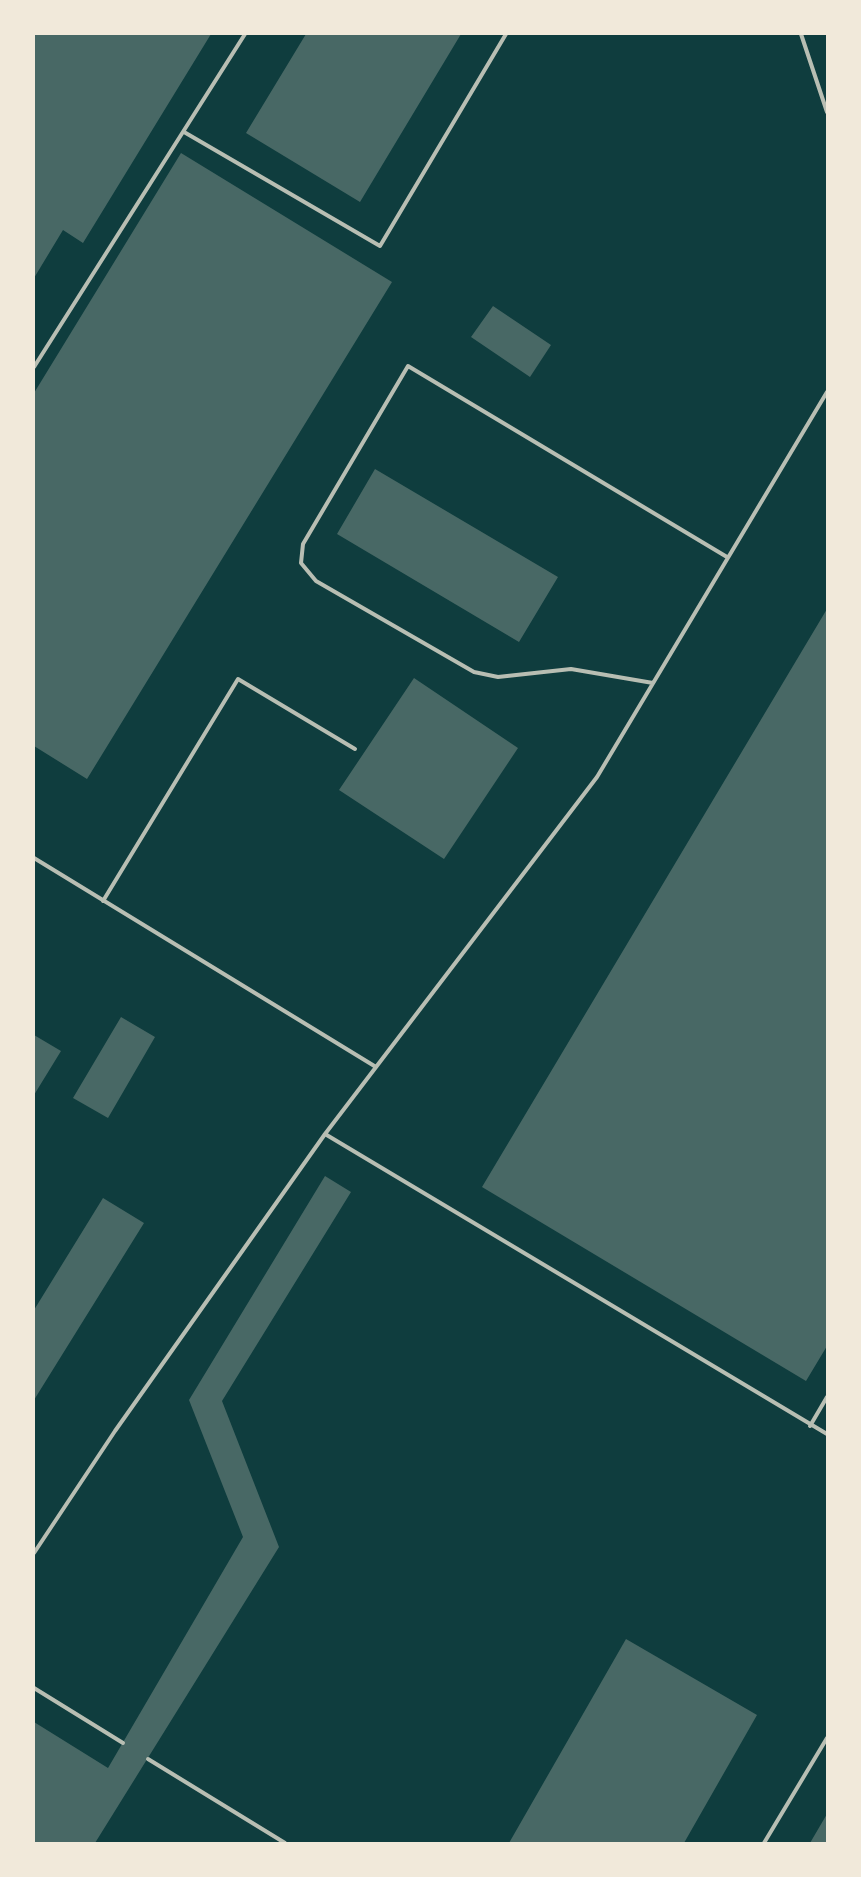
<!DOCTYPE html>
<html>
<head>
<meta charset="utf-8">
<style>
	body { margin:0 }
	#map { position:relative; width:861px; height:1877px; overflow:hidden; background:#0f3d3e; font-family:Inter,sans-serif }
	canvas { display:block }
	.frame { position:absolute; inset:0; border:35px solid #f1e9da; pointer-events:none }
</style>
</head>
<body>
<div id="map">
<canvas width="861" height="1877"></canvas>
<div class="frame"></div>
</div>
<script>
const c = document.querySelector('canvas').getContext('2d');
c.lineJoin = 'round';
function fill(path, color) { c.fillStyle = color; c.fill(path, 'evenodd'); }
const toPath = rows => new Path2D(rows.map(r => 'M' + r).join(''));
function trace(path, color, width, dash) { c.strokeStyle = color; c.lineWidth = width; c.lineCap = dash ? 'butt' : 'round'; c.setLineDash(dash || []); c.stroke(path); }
const building = toPath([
	[34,34,211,34,83,243,63,230,34,278],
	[306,34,461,34,360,202,246,133],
	[181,153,392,282,87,779,34,746,34,393],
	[493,306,551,345,530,377,471,337],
	[375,469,558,577,519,642,337,534],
	[827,609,827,1346,806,1381,482,1187],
	[414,678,518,748,444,859,339,790],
	[121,1017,155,1037,108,1118,73,1098],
	[34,1035,61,1051,34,1095],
	[325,1176,351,1192,222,1401,279,1547,95,1843,34,1843,34,1722,108,1768,243,1537,189,1400],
	[103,1198,144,1223,34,1400,34,1310],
	[626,1639,757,1715,684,1843,509,1843],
	[827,1814,827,1843,810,1843]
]);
const service = toPath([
	[801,34,827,112],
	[184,132,380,246,506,34],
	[34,367,245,34],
	[653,683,571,669,498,677,474,672,316,581,301,563,303,544,408,366,727,557],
	[34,858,376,1067],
	[103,901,238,679,355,749],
	[325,1134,827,1434],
	[810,1426,827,1397],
	[34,1553,115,1431,325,1134,597,777,827,392],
	[34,1688,123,1743],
	[148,1759,285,1843],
	[764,1843,827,1738]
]);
fill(building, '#486865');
trace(service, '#b8beb3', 4);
</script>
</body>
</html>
